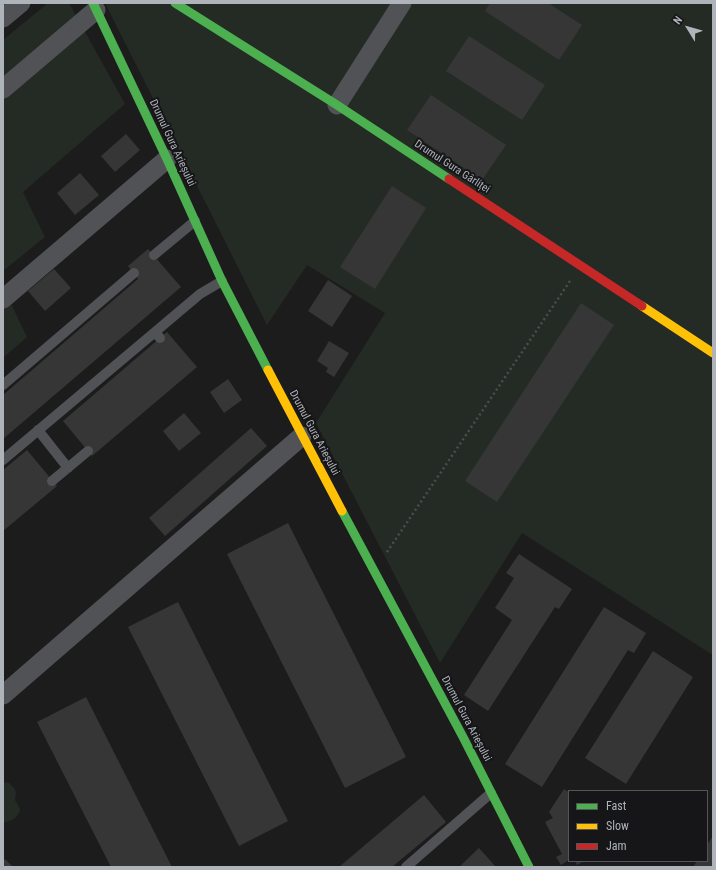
<!DOCTYPE html>
<html>
<head>
<meta charset="utf-8">
<style>
	body { margin:0 }
	#map { position:relative; width:716px; height:870px; overflow:hidden; background:#1c1c1c; font-family:"Roboto Condensed",sans-serif }
	canvas { display:block }
	.frame { position:absolute; inset:0; border:4px solid #afb4bb; pointer-events:none }
	.legend { position:absolute; left:568px; top:790px; width:140px; height:72px; box-sizing:border-box; background:#161618; border:1px solid #535559; margin:0; padding:5px 7px; list-style:none; font-size:12px; color:#afb4bb }
	.legend li { display:flex; align-items:center; gap:8px; height:20px }
	.legend b { width:20px; border:1px solid #535559 }
	.north { position:absolute; left:668px; top:8px; width:40px; height:40px; -webkit-text-stroke:3px #161618; paint-order:stroke; rotate:307deg; font-size:11px; font-weight:700; line-height:16px; text-align:center; color:#afb4bb }
	.north::after { content:''; display:block; margin:auto; width:14px; height:18px; background:#afb4bb; clip-path:polygon(50% 0,100% 100%,50% 72%,0 100%) }
</style>
</head>
<body>
<div id="map">
<canvas width="716" height="870"></canvas>
<div class="frame"></div>
<ul class="legend">
<li><b style="height:5px;background:#4caf50"></b>Fast</li>
<li><b style="height:5px;background:#ffc107"></b>Slow</li>
<li><b style="height:5px;background:#c62828"></b>Jam</li>
</ul>
<div class="north">N</div>
</div>
<script>
const c = document.querySelector('canvas').getContext('2d');
c.lineJoin = 'round';
function fill(path, color) { c.fillStyle = color; c.fill(path, 'evenodd'); }
const toPath = rows => new Path2D(rows.map(r => 'M' + r).join(''));
function trace(path, color, width, dash) { c.strokeStyle = color; c.lineWidth = width; c.lineCap = dash ? 'butt' : 'round'; c.setLineDash(dash || []); c.stroke(path); }
function label(font, color, halo, rows, align = 'center') {
  c.font = font + ' "Roboto Condensed",sans-serif'; c.lineWidth = 4; c.setLineDash([]); c.textBaseline = 'middle'; c.strokeStyle = halo; c.fillStyle = color; for (const [text, x, y, turn = 0] of rows) {
    c.save(); c.translate(x, y); c.rotate((+turn || 0) * Math.PI / 180); c.textAlign = isNaN(turn) ? turn : align; if (halo) c.strokeText(text, 0, 0); c.fillText(text, 0, 0); c.restore();
  }
}
const green = toPath([
	[48,3,69,3,125,104,23,192,45,237,3,271,3,40],
	[105,3,713,3,713,655,522,533,440,663,316,423,385,313,307,265,267,325],
	[3,287,27,337,3,358],
	[3,782,9,783,14,788,16,792,15,800,20,809,19,813,15,818,12,820,3,823]
]);
const building = toPath([
	[490,3,548,3,582,25,559,60,485,11],
	[469,36,545,85,522,120,446,71],
	[431,95,506,145,482,180,407,130],
	[126,134,140,150,115,172,101,156],
	[80,173,99,195,75,215,57,193],
	[392,186,426,208,375,289,340,267],
	[148,249,181,287,3,439,3,395,138,279,128,266],
	[54,269,71,288,45,311,28,291],
	[328,280,352,296,332,327,308,311],
	[581,303,614,325,497,502,465,481],
	[167,332,197,367,92,456,63,421],
	[329,341,349,353,334,377,326,372,328,368,317,361],
	[228,379,242,400,224,413,210,392],
	[184,413,201,433,179,451,163,431],
	[251,428,267,446,165,536,149,518],
	[27,450,57,486,3,531,3,470],
	[288,523,406,757,345,788,227,554],
	[519,554,572,589,559,609,555,607,488,711,464,695,512,620,495,608,514,578,506,573],
	[178,602,288,821,239,846,128,627],
	[604,607,646,633,634,653,628,650,542,787,505,764],
	[653,651,693,677,626,784,585,758],
	[86,697,172,867,111,867,37,722],
	[564,789,569,792,569,860,561,865,556,857,562,854,545,822,553,818,549,812],
	[424,795,446,822,392,867,339,867],
	[713,836,713,867,693,867,697,861,707,861,707,845],
	[479,848,496,867,459,867],
	[5,859,13,867,3,867,3,861],
	[575,861,584,861,577,865]
]);
const path = toPath([
	[387,552,570,281]
]);
const lane = toPath([
	[154,255,195,221],
	[155,332,200,294,222,281],
	[3,385,134,273],
	[38,430,68,468],
	[3,460,155,332,160,338],
	[52,481,88,451],
	[406,867,491,793]
]);
const street = toPath([
	[3,18,21,3],
	[3,89,96,10],
	[337,105,402,3],
	[3,299,167,159],
	[3,695,302,436]
]);
const fast = toPath([
	[93,3,167,159,222,281,268,370],
	[175,3,337,105,449,179],
	[342,511,463,737,529,867]
]);
const slow = toPath([
	[642,306,713,353],
	[268,370,342,511]
]);
const jam = toPath([
	[449,179,642,306]
]);
const streetNames = [
	["Drumul Gura Arieșului",172,143,65],
	["Drumul Gura Gârliței",452,167,33],
	["Drumul Gura Arieșului",314,433,62],
	["Drumul Gura Arieșului",466,719,62]
];
fill(green, '#242b25');
fill(building, '#363637');
trace(path, '#4c4d4f', 2.5, [2, 3]);
trace(lane, '#515255', 10);
trace(street, '#515255', 19);
trace(fast, '#4caf50', 9);
trace(slow, '#ffc107', 9);
trace(jam, '#c62828', 9);
label('11px', '#afb4bb', '#161618', streetNames);
</script>
</body>
</html>
